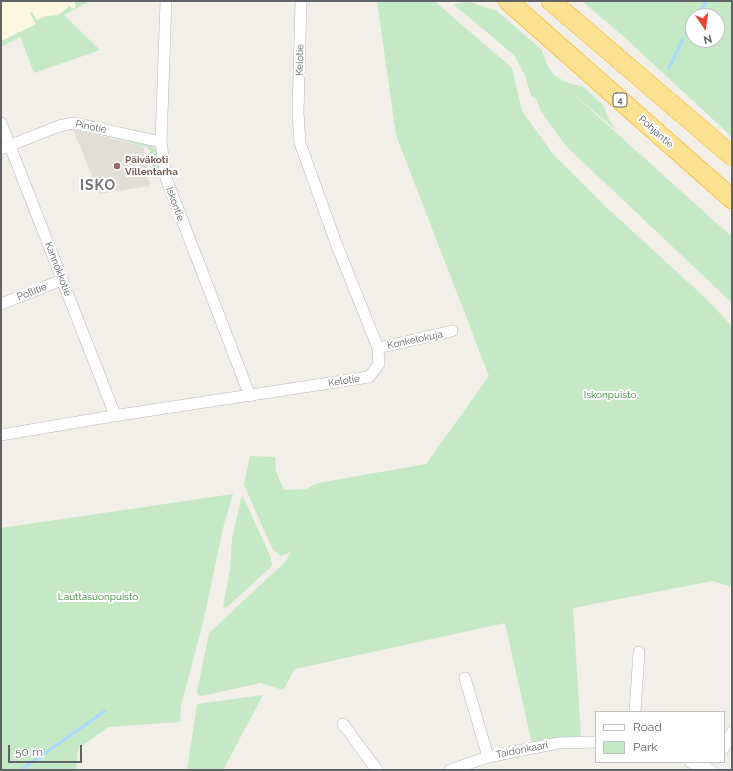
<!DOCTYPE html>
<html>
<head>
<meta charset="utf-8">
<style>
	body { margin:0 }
	#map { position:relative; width:733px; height:771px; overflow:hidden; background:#f1efe8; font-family:Raleway,sans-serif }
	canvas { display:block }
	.frame { position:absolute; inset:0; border:2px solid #5f6368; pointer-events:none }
	.legend { position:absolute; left:595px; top:711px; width:130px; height:52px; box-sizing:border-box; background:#fff; border:1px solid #bfc1c3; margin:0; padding:5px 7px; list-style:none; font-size:12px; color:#5f6368 }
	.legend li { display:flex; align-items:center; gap:8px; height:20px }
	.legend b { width:20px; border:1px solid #bfc1c3 }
	.north { position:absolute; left:685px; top:8px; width:40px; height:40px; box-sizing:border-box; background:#fff; border:1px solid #bfc1c3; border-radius:50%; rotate:167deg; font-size:11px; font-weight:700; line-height:16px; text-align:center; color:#5f6368 }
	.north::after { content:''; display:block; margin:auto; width:14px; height:18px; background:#ea4335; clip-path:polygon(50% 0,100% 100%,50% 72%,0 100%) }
	.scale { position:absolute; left:8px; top:745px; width:74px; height:18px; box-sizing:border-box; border:2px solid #5f6368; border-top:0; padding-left:5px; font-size:12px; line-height:14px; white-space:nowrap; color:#5f6368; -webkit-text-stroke:3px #fff; paint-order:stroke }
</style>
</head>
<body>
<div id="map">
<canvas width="733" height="771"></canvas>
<div class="frame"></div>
<ul class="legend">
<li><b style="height:5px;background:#fff"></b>Road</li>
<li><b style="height:11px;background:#c5e8c5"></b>Park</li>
</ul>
<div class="north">N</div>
<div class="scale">50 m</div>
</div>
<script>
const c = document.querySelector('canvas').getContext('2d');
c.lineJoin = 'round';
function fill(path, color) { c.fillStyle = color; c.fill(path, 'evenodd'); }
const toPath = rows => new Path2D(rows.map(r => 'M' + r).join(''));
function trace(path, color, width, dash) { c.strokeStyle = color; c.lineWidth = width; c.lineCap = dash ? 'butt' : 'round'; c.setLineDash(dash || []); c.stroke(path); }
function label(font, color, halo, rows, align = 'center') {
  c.font = font + ' Raleway,sans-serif'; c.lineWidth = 4; c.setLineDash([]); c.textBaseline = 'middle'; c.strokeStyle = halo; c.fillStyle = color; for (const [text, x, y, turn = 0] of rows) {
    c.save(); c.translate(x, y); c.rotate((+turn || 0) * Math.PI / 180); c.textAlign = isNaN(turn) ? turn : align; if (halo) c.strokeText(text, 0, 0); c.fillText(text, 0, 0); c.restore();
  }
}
const commercial = toPath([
	[1,1,76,1,79,7,1,47]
]);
const education = toPath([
	[73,129,142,146,144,148,150,186,99,194]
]);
const green = toPath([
	[74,1,90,1,64,15,100,50,34,73,20,37,1,47,1,41,36,24,30,13,32,12,37,20,46,16,58,15,70,6,72,9,76,7],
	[377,1,434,1,512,68,522,111,553,154,604,205,702,295,732,326,732,587,712,581,573,608,581,736,532,744,505,623,295,669,283,690,260,683,206,695,199,696,197,692,209,633,285,562,292,551,281,556,273,550,244,485,250,456,275,457,276,471,284,490,306,489,318,483,426,464,489,376,396,135],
	[582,1,732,1,732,137,624,37],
	[693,16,717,16,717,40,693,40],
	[470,2,497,11,542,50,547,65,554,75,565,82,584,87,604,106,609,120,616,130,572,93,732,237,732,303,565,145,541,111,536,99,531,96,525,75,514,55,453,4],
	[77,128,148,145,154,148,157,150,162,175,154,178,150,151,147,147],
	[233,494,224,524,203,623,181,705,180,722,108,727,78,749,76,770,1,770,1,528],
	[243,496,271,558,272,566,226,608,223,607,230,570,232,539,241,498],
	[263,695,223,770,187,770,197,704]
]);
const stream = toPath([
	[696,16,707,1],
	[686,34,693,20],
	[669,68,683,39],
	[21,770,105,711]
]);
const minor = toPath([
	[166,1,161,142,166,178,250,396],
	[1,123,115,415],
	[1,149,59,126,74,123,161,142],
	[1,304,62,280],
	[378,348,452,331],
	[1,435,113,416,369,377,379,364,378,348,336,243,300,143,298,113,301,1],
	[465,678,488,757],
	[635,712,639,652],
	[343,724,377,770],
	[724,748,732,732],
	[690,762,711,770],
	[450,770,488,757,558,743,596,742]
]);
const motorway = toPath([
	[508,1,732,199],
	[551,1,732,156]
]);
const markers = [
	[117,166,4,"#8d6e63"]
];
const shields = [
	[620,100,14]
];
const shieldNames = [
	["4",620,100]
];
const streetNames = [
	["Kelotie",300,60,-89],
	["Pinotie",91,127,11],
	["Pohjantie",656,132,42],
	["Iskontie",175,204,70],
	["Kannokkotie",58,269,69],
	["Pöllitie",32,292,-21],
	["Konkelokuja",415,340,-12],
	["Kelotie",344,381,-9],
	["Taidonkaari",522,750,-11]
];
const educationNames = [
	["Päiväkoti",125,160],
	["Villentarha",125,172]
];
const parkNames = [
	["Iskonpuisto",610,395],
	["Lauttasuonpuisto",98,597]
];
const districtNames = [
	["ISKO",98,186]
];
fill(commercial, '#fef7e0');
fill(education, '#e1ded6');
fill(green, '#c5e8c5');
trace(stream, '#aadaff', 3);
trace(minor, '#b5b8bc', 12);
trace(motorway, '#f9ab00', 20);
trace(minor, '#fff', 11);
trace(motorway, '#fde293', 19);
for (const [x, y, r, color] of markers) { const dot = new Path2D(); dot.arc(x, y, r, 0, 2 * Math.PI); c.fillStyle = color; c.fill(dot); trace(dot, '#fff', 1.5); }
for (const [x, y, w] of shields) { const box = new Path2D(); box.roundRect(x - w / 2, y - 7, w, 14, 3); c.fillStyle = '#fff'; c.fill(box); trace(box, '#5f6368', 1); }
label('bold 9px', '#5f6368', null, shieldNames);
label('10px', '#5f6368', '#fff', streetNames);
label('bold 10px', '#785e54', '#fff', educationNames, 'left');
label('10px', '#348238', '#fff', parkNames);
c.letterSpacing = '1px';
label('bold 14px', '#70757a', '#fff', districtNames);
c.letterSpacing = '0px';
</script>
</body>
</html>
